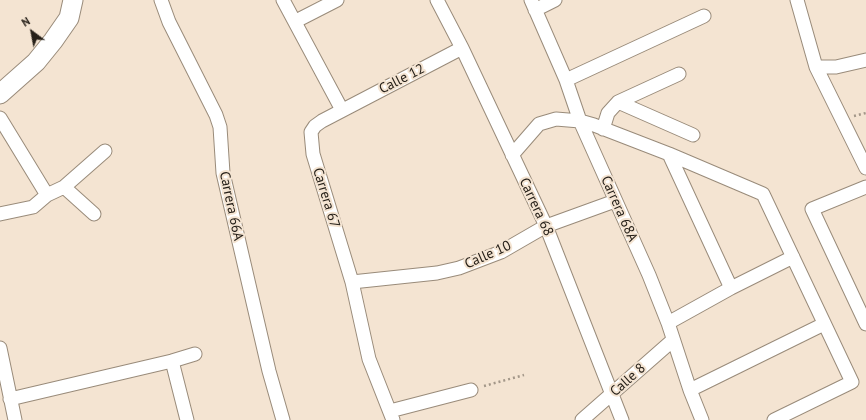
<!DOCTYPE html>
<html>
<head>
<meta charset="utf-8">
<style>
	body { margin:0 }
	#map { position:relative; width:866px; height:420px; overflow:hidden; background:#f4e4d2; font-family:"PT Sans",sans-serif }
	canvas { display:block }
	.north { position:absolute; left:12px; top:12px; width:40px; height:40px; -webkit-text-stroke:3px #f4e4d2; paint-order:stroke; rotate:328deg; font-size:11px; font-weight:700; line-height:16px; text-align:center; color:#262019 }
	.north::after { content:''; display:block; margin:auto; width:14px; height:18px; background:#262019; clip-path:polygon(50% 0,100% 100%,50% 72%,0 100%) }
</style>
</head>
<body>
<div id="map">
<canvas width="866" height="420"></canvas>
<div class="north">N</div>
</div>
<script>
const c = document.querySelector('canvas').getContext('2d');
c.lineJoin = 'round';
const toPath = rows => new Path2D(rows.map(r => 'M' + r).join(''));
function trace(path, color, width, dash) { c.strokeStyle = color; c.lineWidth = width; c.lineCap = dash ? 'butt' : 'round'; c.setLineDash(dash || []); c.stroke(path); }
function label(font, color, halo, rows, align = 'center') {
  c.font = font + ' "PT Sans",sans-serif'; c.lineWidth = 4; c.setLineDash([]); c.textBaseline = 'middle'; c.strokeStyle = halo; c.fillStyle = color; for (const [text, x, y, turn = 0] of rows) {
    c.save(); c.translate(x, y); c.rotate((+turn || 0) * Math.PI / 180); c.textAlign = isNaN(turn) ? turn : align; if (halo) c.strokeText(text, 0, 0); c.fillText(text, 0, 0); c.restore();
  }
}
const path = toPath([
	[854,116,866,113],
	[484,386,524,375]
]);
const street = toPath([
	[161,0,169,22,216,115,220,127,223,173,269,371,283,420],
	[283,0,342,110],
	[437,0,462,48,546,226,622,420],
	[531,0,566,80,580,121,649,275,668,323,690,390,702,420],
	[797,0,816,67,866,168],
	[535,10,555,0],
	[296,21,337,0],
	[816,67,836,67,866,60],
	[566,80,704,16],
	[618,102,693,135],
	[0,118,47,195],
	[603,129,608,113,618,102,679,74],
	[669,154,731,288],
	[512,155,539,124,556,119,580,121,594,125,669,154,763,194,852,382,774,420],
	[64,187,94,214],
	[866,187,812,209,866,324],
	[0,214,33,207,47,195,64,187,105,151],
	[352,282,437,273,459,268,501,252,546,226,615,201],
	[668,323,731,288,793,257],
	[0,348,15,420],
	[172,361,187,420],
	[690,390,824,324],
	[10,399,172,361,195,354],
	[390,411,471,390],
	[393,420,369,359,352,282,313,154,311,132,315,126,322,121,462,48],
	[582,420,673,340]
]);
const secondary = toPath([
	[0,94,36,62,53,41,69,18,73,0]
]);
const streetNames = [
	["Calle 12",402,79,-27],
	["Carrera 67",326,198,73],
	["Carrera 66A",231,206,78],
	["Carrera 68",536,207,65],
	["Carrera 68A",619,209,66],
	["Calle 10",488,255,-24],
	["Calle 8",628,380,-42]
];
trace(street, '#998b7a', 15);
trace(secondary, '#998b7a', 21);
trace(path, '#a39789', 2.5, [2, 3]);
trace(street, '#fff', 13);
trace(secondary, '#fff', 19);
label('14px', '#262019', '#f4e4d2', streetNames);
</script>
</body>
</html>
